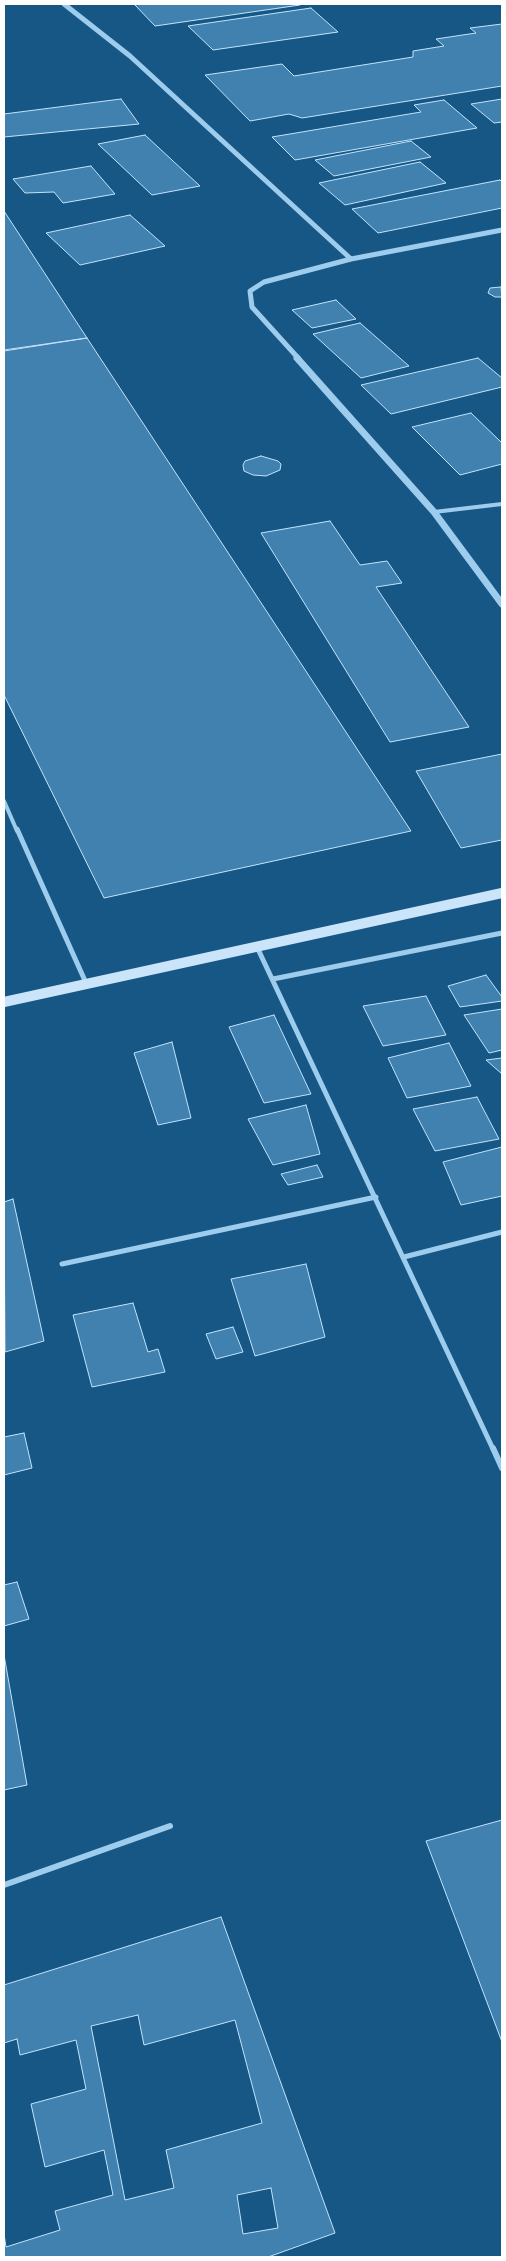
<!DOCTYPE html>
<html>
<head>
<meta charset="utf-8">
<style>
	body { margin:0 }
	#map { position:relative; width:506px; height:2261px; overflow:hidden; background:#175786; font-family:"Noto Sans",sans-serif }
	canvas { display:block }
	.frame { position:absolute; inset:0; border:5px solid #fff; pointer-events:none }
</style>
</head>
<body>
<div id="map">
<canvas width="506" height="2261"></canvas>
<div class="frame"></div>
</div>
<script>
const c = document.querySelector('canvas').getContext('2d');
c.lineJoin = 'round';
function fill(path, color) { c.fillStyle = color; c.fill(path, 'evenodd'); }
const toPath = rows => new Path2D(rows.map(r => 'M' + r).join(''));
function trace(path, color, width, dash) { c.strokeStyle = color; c.lineWidth = width; c.lineCap = dash ? 'butt' : 'round'; c.setLineDash(dash || []); c.stroke(path); }
const building = toPath([
	[134,4,299,4,300,5,155,26,134,4],
	[311,8,338,32,213,50,188,26,311,8],
	[502,24,502,86,302,118,289,114,250,121,205,75,282,64,294,76,413,57,413,51,444,46,436,39,476,33,470,28,502,24],
	[121,99,139,124,4,137,4,114,121,99],
	[502,99,502,122,494,123,471,104,502,99],
	[444,100,477,128,295,160,272,137,421,112,414,105,444,100],
	[145,135,200,186,152,195,98,144,145,135],
	[411,141,431,157,334,176,315,160,411,141],
	[420,162,446,183,345,205,319,183,420,162],
	[91,166,115,194,63,203,54,192,25,193,13,179,91,166],
	[500,180,502,182,502,208,378,233,352,209,500,180],
	[4,211,87,338,4,350,4,211],
	[130,215,165,246,80,265,46,233,130,215],
	[501,287,502,297,495,297,488,293,490,288,501,287],
	[336,300,356,319,312,328,292,310,336,300],
	[360,323,409,366,361,378,313,334,360,323],
	[87,338,411,831,104,898,4,695,4,351,87,338],
	[478,358,502,378,502,387,391,414,361,385,478,358],
	[471,413,502,443,502,464,460,475,412,427,471,413],
	[261,456,278,461,281,464,280,470,266,476,253,475,244,471,243,465,245,461,261,456],
	[330,521,360,565,387,561,402,583,376,587,469,727,390,742,261,533,330,521],
	[502,754,502,840,461,848,416,771,502,754],
	[486,975,502,997,502,1001,460,1007,448,986,486,975],
	[426,996,446,1035,383,1046,363,1006,426,996],
	[502,1009,502,1050,489,1053,464,1015,502,1009],
	[274,1015,311,1094,264,1103,229,1027,274,1015],
	[172,1042,191,1118,158,1125,134,1053,172,1042],
	[449,1043,471,1086,407,1098,388,1058,449,1043],
	[502,1058,502,1074,486,1060,502,1058],
	[477,1097,499,1139,435,1151,413,1109,477,1097],
	[306,1105,320,1154,273,1165,248,1119,306,1105],
	[502,1147,502,1196,461,1205,443,1162,502,1147],
	[317,1165,323,1177,288,1185,281,1174,317,1165],
	[13,1199,44,1341,5,1352,4,1202,13,1199],
	[306,1264,325,1337,255,1356,231,1279,306,1264],
	[133,1303,148,1352,158,1349,165,1372,92,1387,73,1315,133,1303],
	[233,1327,243,1352,216,1359,206,1334,233,1327],
	[24,1433,32,1468,4,1475,4,1437,24,1433],
	[17,1582,29,1619,4,1626,4,1585,17,1582],
	[4,1655,27,1785,4,1790,4,1655],
	[502,1820,502,2042,426,1841,502,1820],
	[221,1917,335,2233,268,2257,4,2257,4,1985,221,1917],
	[138,2015,144,2045,235,2020,262,2123,166,2150,174,2188,125,2200,91,2026,138,2015],
	[17,2039,20,2055,76,2040,86,2089,31,2104,45,2167,104,2150,113,2195,55,2211,60,2230,6,2247,4,2234,4,2043,17,2039],
	[271,2188,278,2228,243,2234,237,2195,271,2188]
]);
const minorFar2 = toPath([
	[434,512,502,504],
	[4,801,17,831]
]);
const minorFar1 = toPath([
	[17,829,86,983],
	[257,947,493,1449],
	[273,979,502,933],
	[404,1257,502,1232],
	[62,1264,376,1197]
]);
const minor = toPath([
	[493,1448,502,1468],
	[4,1885,170,1826]
]);
const tertiaryFar1 = toPath([
	[64,4,130,56,351,259],
	[299,359,252,307,250,291,264,282,351,259,502,230]
]);
const tertiary = toPath([
	[297,358,434,512,502,604]
]);
const secondary = toPath([
	[4,1002,502,893]
]);
fill(building, '#4081b0');
trace(building, '#c3e3fa', 1);
trace(minorFar2, '#9ecced', 4);
trace(minorFar1, '#9ecced', 5);
trace(minor, '#9ecced', 6);
trace(tertiaryFar1, '#9ecced', 5);
trace(tertiary, '#9ecced', 7);
trace(secondary, '#cae5f9', 10);
</script>
</body>
</html>
